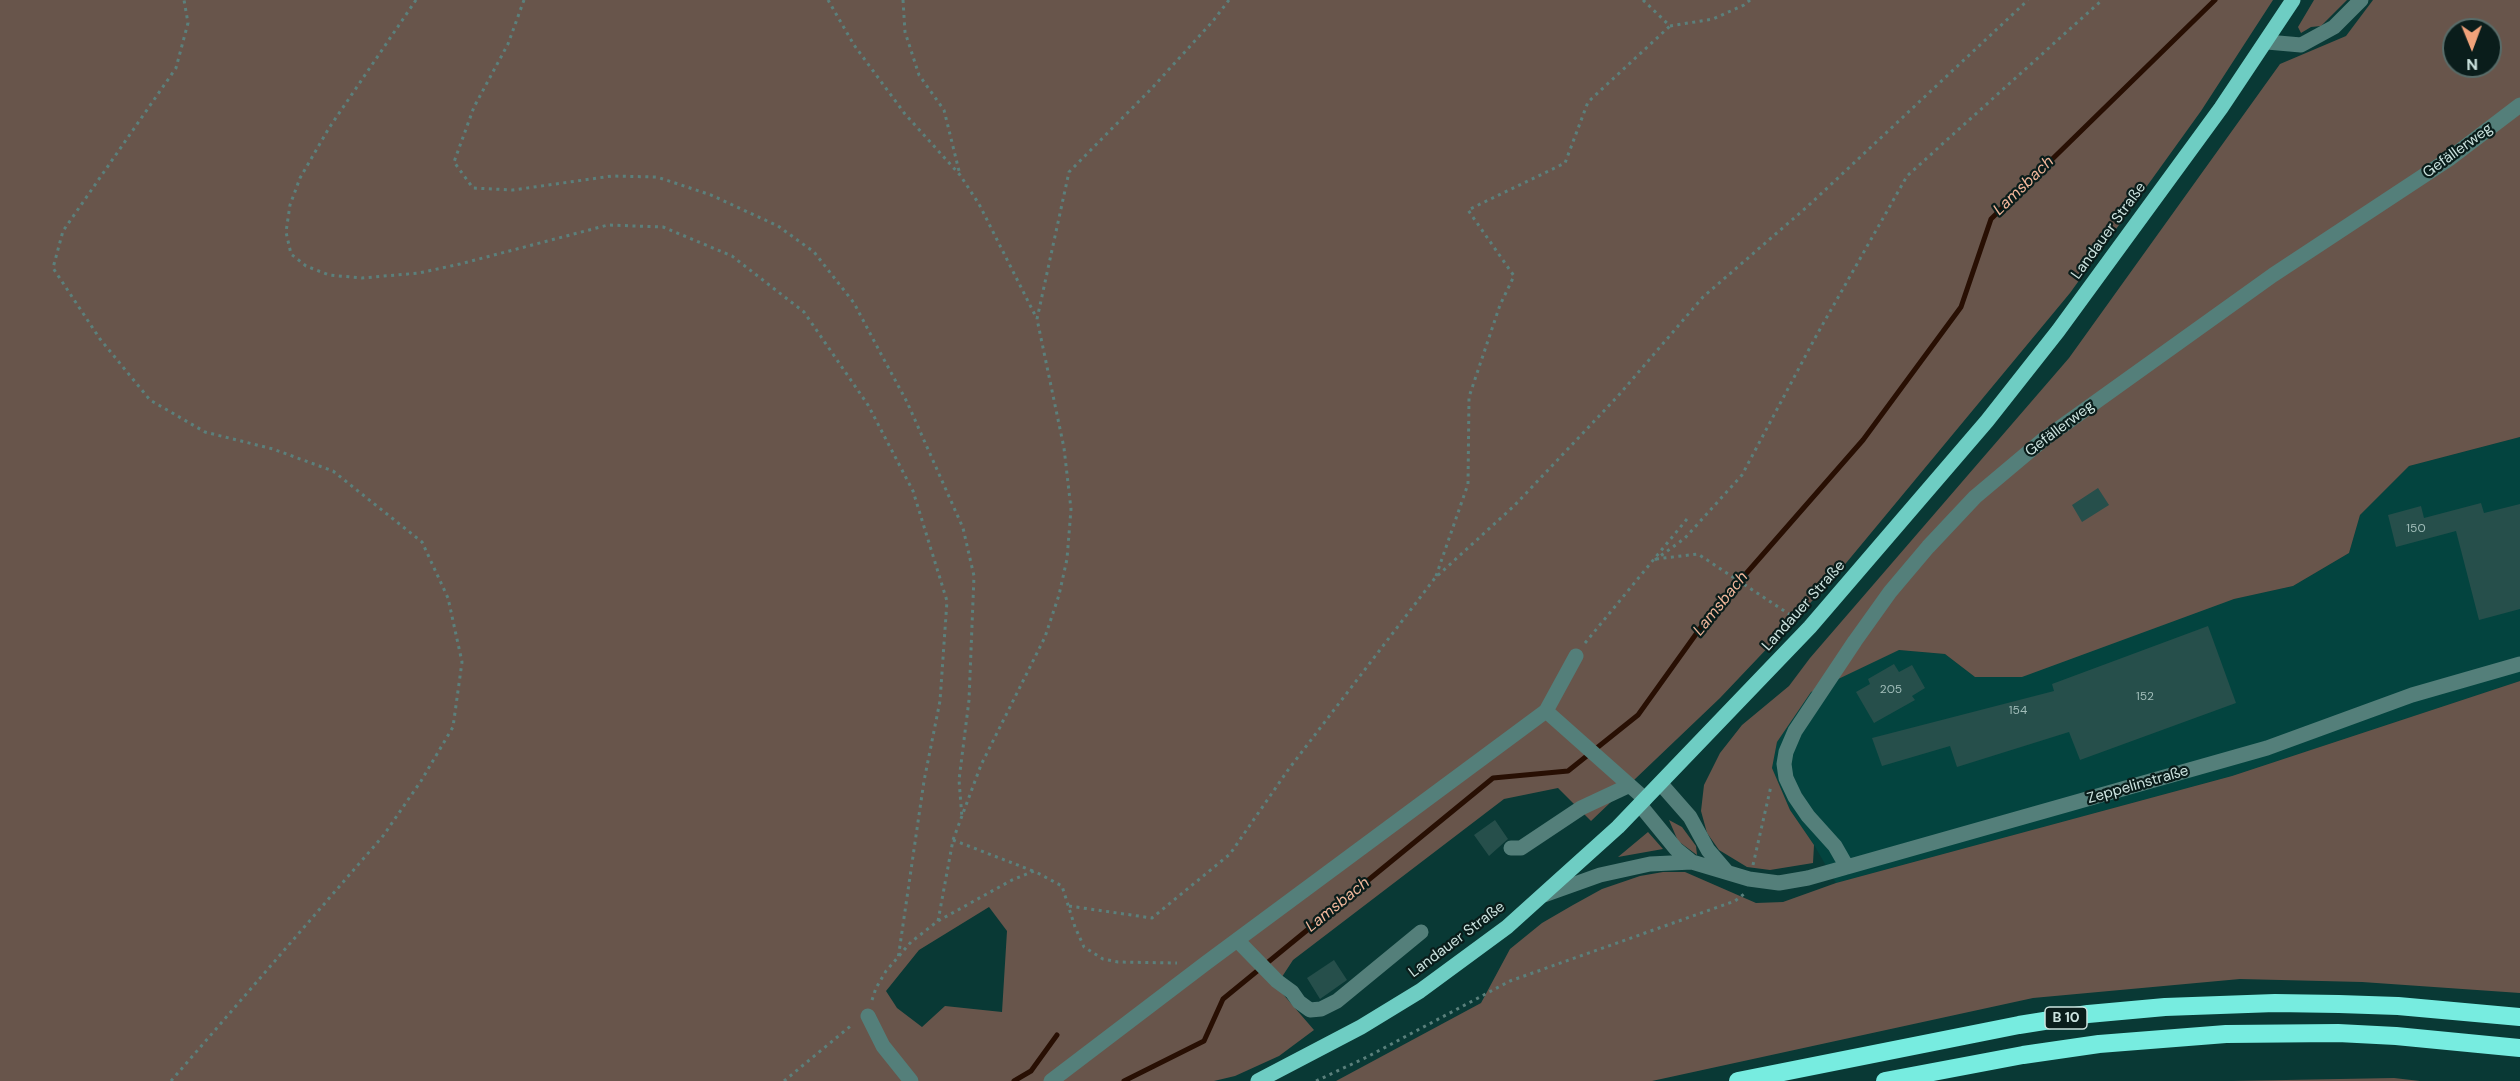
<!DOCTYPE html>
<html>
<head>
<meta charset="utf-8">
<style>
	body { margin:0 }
	#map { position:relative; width:2520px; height:1081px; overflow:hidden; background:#093935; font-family:"DM Sans",sans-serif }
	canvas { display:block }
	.north { position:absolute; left:2442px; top:18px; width:60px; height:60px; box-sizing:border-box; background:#0a1d1b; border:2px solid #586c69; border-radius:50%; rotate:179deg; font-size:16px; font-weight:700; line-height:24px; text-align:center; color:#cce3df }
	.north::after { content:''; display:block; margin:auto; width:21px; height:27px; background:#f0a27a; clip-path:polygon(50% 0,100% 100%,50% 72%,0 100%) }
</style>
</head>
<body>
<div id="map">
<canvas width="2520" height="1081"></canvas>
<div class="north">N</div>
</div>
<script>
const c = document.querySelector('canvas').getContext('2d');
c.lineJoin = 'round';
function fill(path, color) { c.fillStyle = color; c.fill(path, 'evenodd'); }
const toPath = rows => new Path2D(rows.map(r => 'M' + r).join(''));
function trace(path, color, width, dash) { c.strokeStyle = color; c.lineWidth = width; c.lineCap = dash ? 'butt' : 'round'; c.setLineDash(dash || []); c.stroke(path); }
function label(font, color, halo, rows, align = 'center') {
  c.font = font + ' "DM Sans",sans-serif'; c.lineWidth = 4.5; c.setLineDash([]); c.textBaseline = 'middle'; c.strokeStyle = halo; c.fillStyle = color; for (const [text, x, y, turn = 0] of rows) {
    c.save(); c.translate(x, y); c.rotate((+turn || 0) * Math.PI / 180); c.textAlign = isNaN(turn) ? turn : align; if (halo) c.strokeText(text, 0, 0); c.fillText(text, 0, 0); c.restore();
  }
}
const built = toPath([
	[2520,437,2520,681,2232,776,1836,883,1814,845,1790,810,1772,768,1777,742,1810,692,1898,650,1945,654,1975,677,2234,599,2293,586,2349,553,2360,515,2409,466]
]);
const green = toPath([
	[0,0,2273,0,2201,111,2070,293,1832,580,1720,698,1591,821,1558,788,1504,799,1293,960,1276,986,1314,1030,1279,1056,1235,1076,1214,1081,0,1081],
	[989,907,1007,931,1002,1012,945,1006,922,1027,897,1008,886,991,919,950],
	[2314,0,2347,0,2321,26,2311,27,2301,33,2298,27],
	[2373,0,2520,0,2520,437,2409,466,2360,515,2349,553,2293,586,2234,599,2022,677,1975,677,1945,654,1899,650,1811,692,1777,742,1772,768,1790,810,1814,845,1813,863,1770,870,1747,867,1719,850,1707,833,1701,811,1704,785,1720,753,1742,725,1789,686,1810,658,2069,358,2280,64,2346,36],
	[2454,30,2490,30,2490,66,2454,66],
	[2520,681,2520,993,2362,982,2240,979,2033,998,1652,1081,1336,1081,1481,1003,1510,949,1542,923,1573,905,1602,889,1640,876,1663,872,1685,872,1756,903,1783,902,1836,883,2232,776],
	[1669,820,1682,827,1696,846,1697,855,1678,841],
	[1648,832,1663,849,1618,857],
	[2394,1078,2420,1081,2231,1081]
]);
const stream = toPath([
	[1014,1081,1031,1071,1057,1035],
	[1124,1081,1204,1041,1223,999,1493,778,1568,771,1638,715,1709,616,1863,440,1961,307,1991,219,2215,0]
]);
const building = toPath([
	[2098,488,2109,505,2082,522,2072,505],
	[2481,503,2484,513,2520,504,2520,609,2479,620,2456,531,2396,547,2388,515,2421,506,2424,518],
	[2208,626,2236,703,2080,760,2069,732,1957,767,1950,746,1882,766,1872,738,2054,691,2052,684],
	[1894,664,1899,672,1912,665,1925,688,1912,696,1915,700,1874,723,1856,692,1870,684,1868,679],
	[1495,820,1508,839,1489,856,1474,835],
	[1334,960,1347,980,1320,999,1307,978]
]);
const path = toPath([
	[416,0,329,128,300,178,290,205,286,232,291,254,306,266,329,275,362,278,419,273,460,264,608,225,663,227,732,256,804,312,868,405,913,491,947,601,940,701,924,781,898,959],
	[524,0,508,44,474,107,454,162,473,188,513,190,612,176,657,177,711,195,778,226,814,252,854,303,881,354,907,402,963,528,974,576,969,700,959,780,962,818],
	[828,0,854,45,905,114,960,175,979,204,1036,317],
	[903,0,905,32,919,75,944,110,960,175],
	[1643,0,1670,26,1713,19,1744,5,1750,0],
	[1656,559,1698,554,1795,618],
	[1655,560,1685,538,1742,475,1815,338,1907,176,2102,0],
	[1436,576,1468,484,1469,397,1500,305,1514,276,1468,210,1565,163,1588,102,1670,26],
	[1585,643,1687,519],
	[953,840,1033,871],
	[1753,865,1771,786],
	[1069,906,1152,918,1230,854,1288,770,1435,578,1514,506,1618,396,1703,297,1808,206,2028,0],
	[938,921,953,840,981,765,1045,637,1059,595,1067,559,1071,509,1064,448,1037,319,1069,172,1152,88,1213,21,1229,0],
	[872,1000,876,988,886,971,911,942,938,921,1012,880,1034,871,1062,886,1075,927,1084,947,1103,959,1118,962,1177,963],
	[171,1081,383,836,421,781,453,727,462,662,448,598,422,542,333,471,273,449,205,432,150,400,100,339,53,268,63,231,176,68,188,23,184,0],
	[784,1081,853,1024],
	[1316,1081,1367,1057,1510,981,1735,901,1744,894]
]);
const minor = toPath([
	[2267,42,2301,45,2334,27,2361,0],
	[1546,711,1645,799],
	[1661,784,1690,817,1708,850,1726,871],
	[1640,805,1676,849,1692,862],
	[1511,848,1521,848,1581,808,1628,786],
	[1847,867,1835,846,1808,816,1795,797,1786,778,1784,764,1786,752,1795,731,1855,641,1890,592,1928,547,1975,497,2044,439,2273,275,2449,159,2520,105],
	[1544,895,1600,875,1650,864,1692,862,1749,879,1779,883,1808,878,2267,748,2412,695,2520,664],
	[1237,940,1277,981,1292,992,1299,1002,1310,1010,1321,1009,1337,1001,1421,932],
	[868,1016,883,1046,911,1081],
	[1051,1081,1206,963,1546,711,1576,656]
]);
const major = toPath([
	[1258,1081,1361,1027,1420,991,1507,927,1618,827,1810,627,1987,421,2058,331,2221,108,2293,0]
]);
const highway = toPath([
	[1738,1081,2019,1025,2088,1014,2165,1007,2275,1003,2339,1004,2398,1006,2520,1017],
	[1885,1081,2023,1055,2099,1044,2226,1034,2338,1033,2396,1036,2520,1048]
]);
const numberNames = [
	["150",2416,529],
	["205",1891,690],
	["152",2145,697],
	["154",2018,711]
];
const shields = [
	[2066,1018,42]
];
const shieldNames = [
	["B 10",2066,1018]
];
const streetNames = [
	["Gefällerweg",2458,151,-36],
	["Landauer Straße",2109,231,-54],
	["Gefällerweg",2060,429,-37],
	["Landauer Straße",1804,606,-48],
	["Zeppelinstraße",2138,785,-16],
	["Landauer Straße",1457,940,-37]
];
const waterNames = [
	["Lamsbach",2024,186,-44],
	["Lamsbach",1721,604,-51],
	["Lamsbach",1338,905,-39]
];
fill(built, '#03443f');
fill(green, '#68554b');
trace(stream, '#280f03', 5);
fill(building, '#264f4b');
trace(path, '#5b807c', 3, [3, 4.5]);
trace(minor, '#547f7a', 15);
trace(major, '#6ecdc3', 15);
trace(highway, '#77ece0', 18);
label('12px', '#a2beba', null, numberNames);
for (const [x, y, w] of shields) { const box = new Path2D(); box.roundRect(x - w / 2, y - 11, w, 22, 4.5); c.fillStyle = '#0a1d1b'; c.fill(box); trace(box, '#cce3df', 1.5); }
label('bold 14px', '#cce3df', null, shieldNames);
label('15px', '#cce3df', '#0a1d1b', streetNames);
label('italic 16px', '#f1b79b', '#0a1d1b', waterNames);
</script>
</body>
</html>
